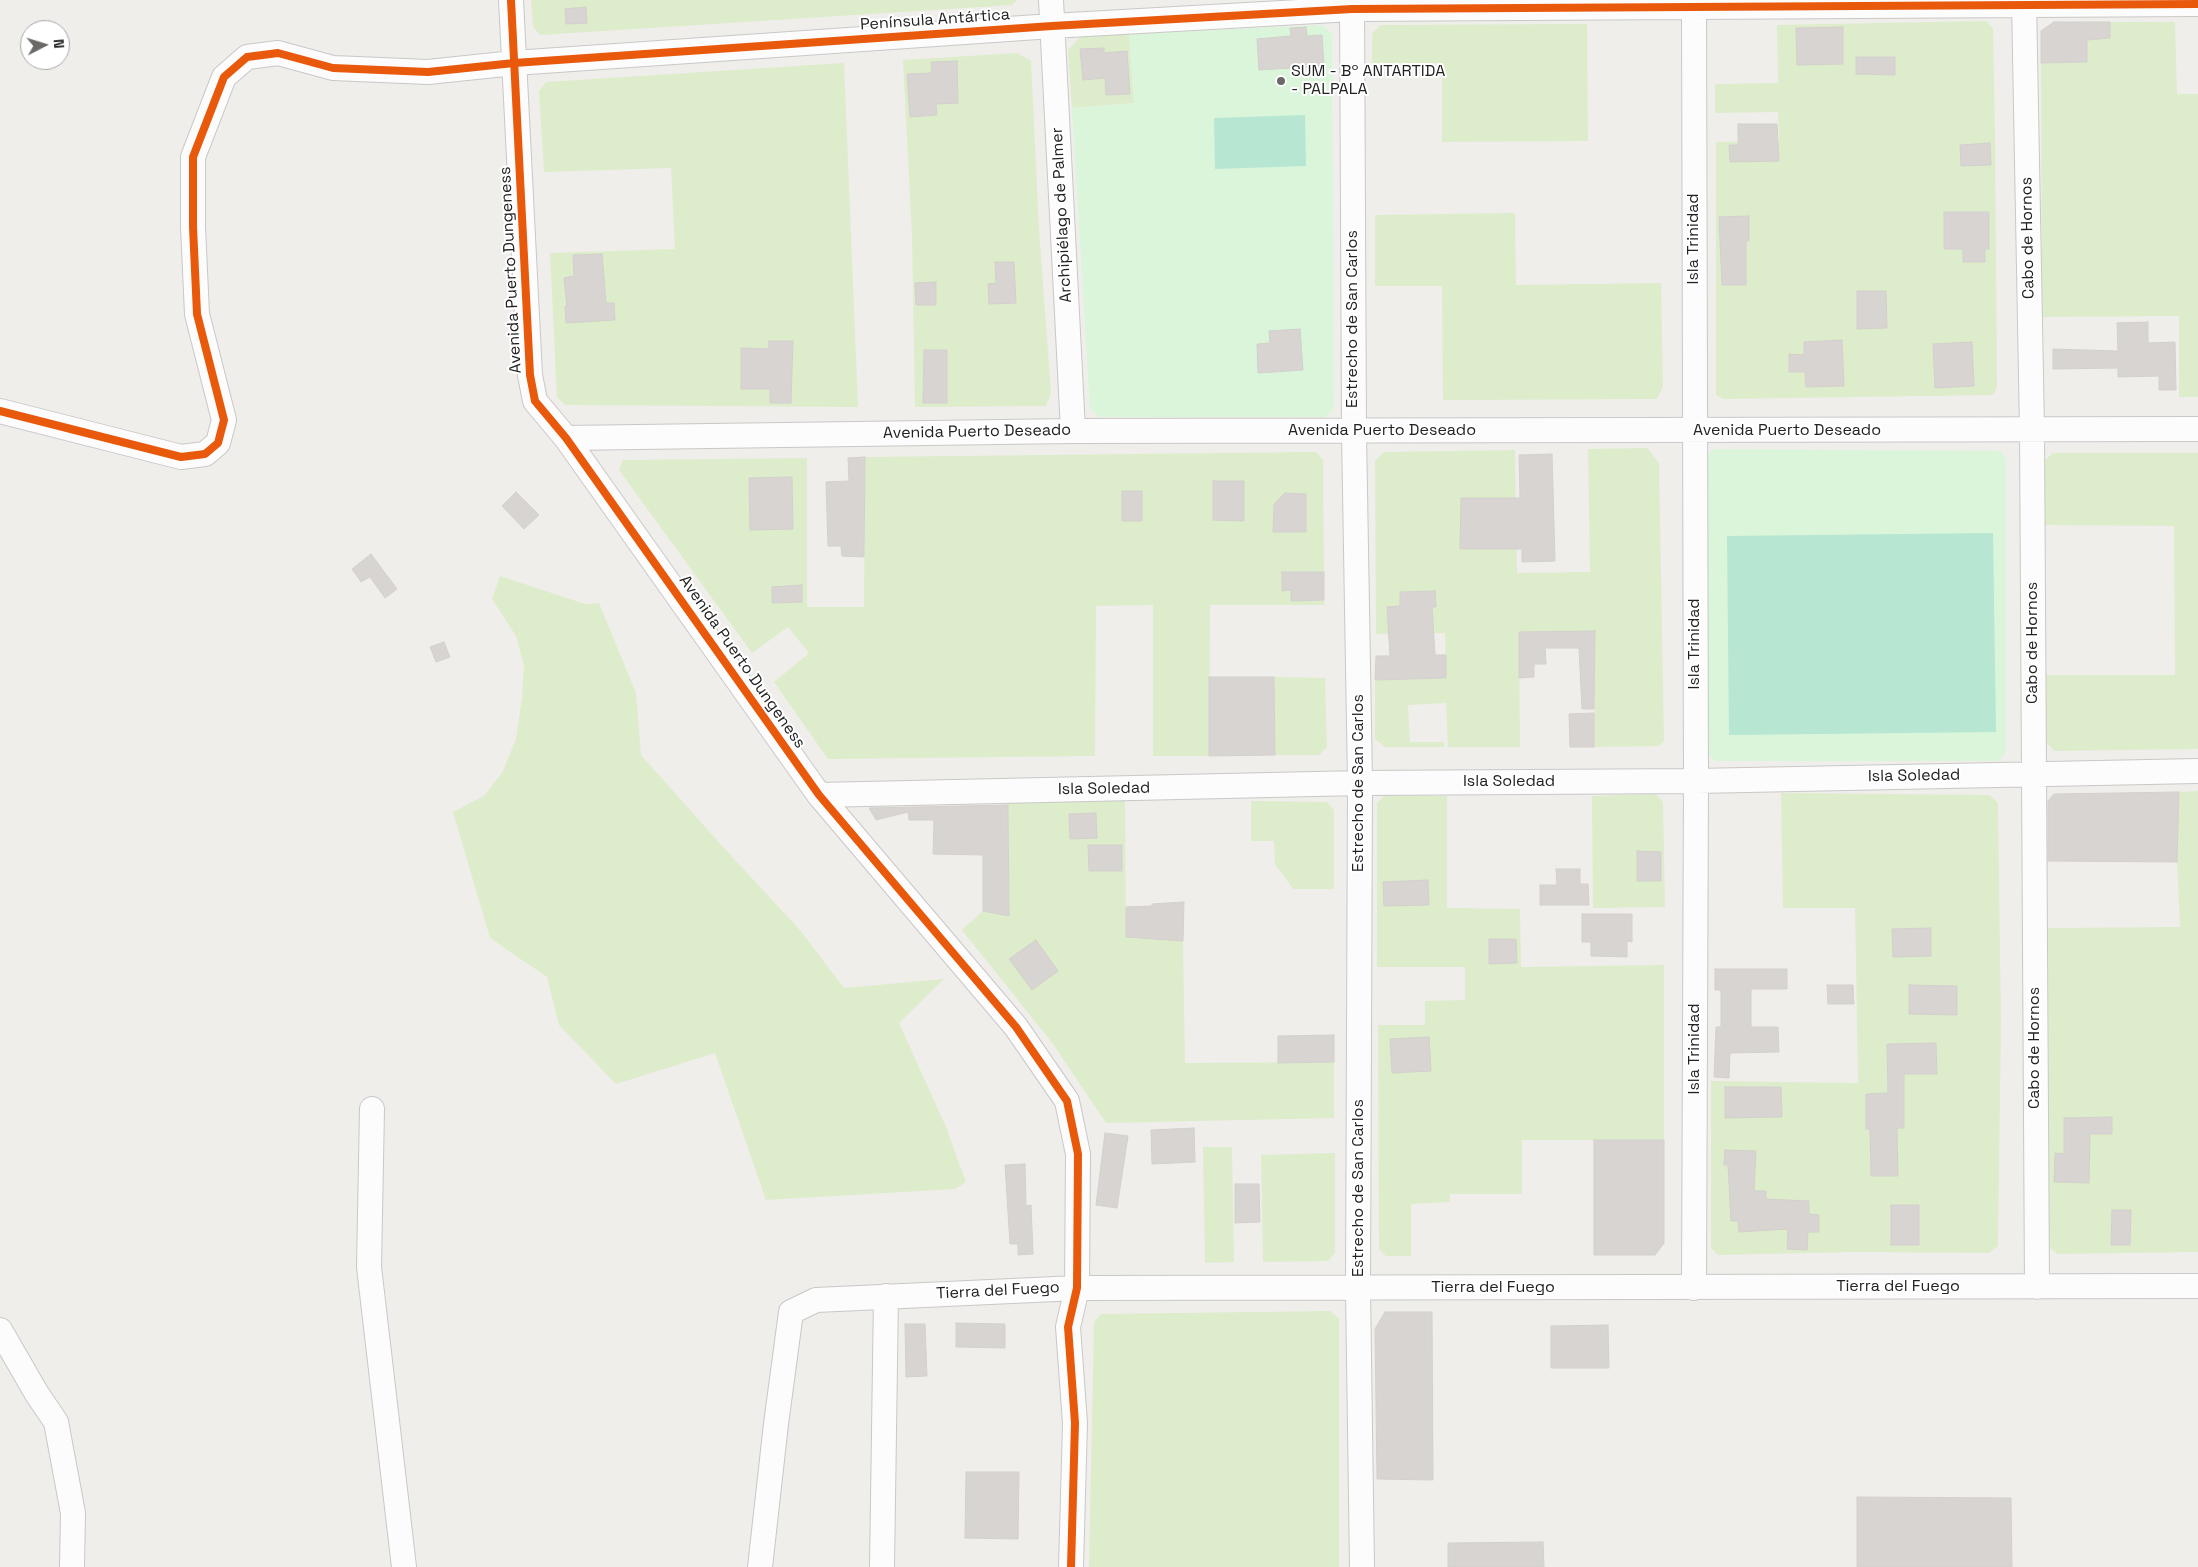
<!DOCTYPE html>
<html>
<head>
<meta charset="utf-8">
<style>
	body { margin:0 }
	#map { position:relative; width:2198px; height:1567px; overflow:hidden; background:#f0eeeb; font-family:"Space Grotesk",sans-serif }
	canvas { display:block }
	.north { position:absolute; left:20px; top:20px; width:50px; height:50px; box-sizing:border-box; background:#fff; border:1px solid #a7a7a7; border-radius:50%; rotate:85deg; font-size:14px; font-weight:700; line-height:20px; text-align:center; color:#222 }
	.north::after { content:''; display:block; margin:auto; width:18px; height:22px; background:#6a6968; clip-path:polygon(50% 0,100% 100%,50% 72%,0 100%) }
</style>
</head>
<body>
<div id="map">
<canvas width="2198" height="1567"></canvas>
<div class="north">N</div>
</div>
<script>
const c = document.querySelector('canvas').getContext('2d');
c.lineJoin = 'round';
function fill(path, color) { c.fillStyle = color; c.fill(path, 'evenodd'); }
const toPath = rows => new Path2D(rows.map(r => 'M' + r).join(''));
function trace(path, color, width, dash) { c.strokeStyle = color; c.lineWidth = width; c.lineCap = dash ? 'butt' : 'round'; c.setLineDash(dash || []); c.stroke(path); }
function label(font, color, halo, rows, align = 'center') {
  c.font = font + ' "Space Grotesk",sans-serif'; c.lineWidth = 4; c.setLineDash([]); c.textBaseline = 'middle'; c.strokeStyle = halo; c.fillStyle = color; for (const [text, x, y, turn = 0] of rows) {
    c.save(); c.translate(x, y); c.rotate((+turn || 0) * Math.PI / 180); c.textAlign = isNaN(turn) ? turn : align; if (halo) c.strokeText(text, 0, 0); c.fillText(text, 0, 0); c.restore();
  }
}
const grass = toPath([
	[531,0,1017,0,1012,5,540,35,533,27],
	[1987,21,1993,29,1995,136,1997,387,1993,395,1723,399,1716,395,1716,142,1779,141,1778,112,1715,113,1715,84,1778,83,1777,25],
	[2110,22,2175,22,2177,94,2198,94,2198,397,2179,397,2179,316,2042,317,2041,63,2087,62,2087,40,2110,38],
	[1587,24,1588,141,1442,142,1442,63,1372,64,1372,34,1380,25],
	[1129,34,1134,103,1072,108,1068,50,1080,37],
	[1017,53,1031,61,1039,230,1051,393,1046,406,915,407,912,237,903,60],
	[844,63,858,407,565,405,557,397,550,253,675,249,671,168,544,172,539,91,546,82],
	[1515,213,1516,285,1661,283,1663,387,1657,399,1443,400,1442,286,1375,286,1375,215],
	[1647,448,1659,463,1664,741,1659,746,1594,747,1595,632,1519,632,1520,747,1448,747,1446,703,1408,705,1410,742,1444,742,1444,747,1385,747,1375,739,1375,680,1446,678,1445,633,1376,634,1375,461,1384,452,1515,450,1517,573,1590,572,1588,449],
	[1316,452,1323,460,1324,572,1283,572,1282,591,1291,590,1292,601,1324,600,1325,605,1210,605,1209,756,1153,756,1153,605,1096,606,1095,756,828,759,774,682,809,653,788,627,752,653,619,470,623,460,807,458,807,607,864,607,865,457],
	[1285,493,1305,494,1306,532,1273,532,1274,504],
	[2053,453,2198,453,2198,749,2054,751,2045,741,2045,675,2175,675,2174,526,2044,525,2044,461],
	[500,576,585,604,599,603,636,693,641,755,723,847,800,930,844,988,944,979,899,1023,946,1127,966,1182,955,1189,766,1200,715,1053,616,1084,559,1025,547,977,490,938,453,812,484,796,503,771,516,739,522,698,524,666,516,636,492,599],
	[1274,677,1325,678,1327,747,1319,755,1275,755],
	[2198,791,2198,1252,2057,1254,2049,1246,2048,928,2180,927,2177,862,2179,792],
	[1781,793,1990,795,1998,803,2001,1023,1998,1246,1989,1253,1856,1252,1718,1255,1711,1248,1711,1081,1858,1083,1855,908,1783,908],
	[1656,794,1663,802,1665,907,1593,908,1592,796],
	[1385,795,1447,796,1447,908,1520,909,1521,967,1664,965,1664,1140,1522,1140,1522,1194,1450,1194,1450,1202,1411,1204,1411,1256,1386,1256,1379,1249,1378,1025,1425,1025,1425,1001,1465,1000,1465,967,1377,967,1377,803],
	[1008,800,1125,800,1126,936,1183,941,1185,1063,1334,1062,1334,1118,1106,1123,1053,1044,962,930,983,911,1009,915],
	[1251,801,1327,802,1334,810,1334,889,1293,889,1275,864,1274,841,1251,841],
	[1203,1147,1232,1147,1234,1262,1205,1263],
	[1335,1153,1335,1253,1328,1261,1263,1262,1261,1155],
	[1330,1311,1339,1319,1339,1567,1089,1567,1094,1322,1101,1314]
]);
const park = toPath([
	[1323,25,1332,34,1334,408,1326,417,1099,417,1090,409,1072,108,1134,103,1129,34],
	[1713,449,2000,451,2006,459,2006,753,1998,761,1715,761,1708,752,1706,458]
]);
const pitch = toPath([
	[1305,115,1306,166,1215,169,1214,118],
	[1993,533,1996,732,1729,735,1727,536]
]);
const building = toPath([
	[586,7,587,23,566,24,565,9,586,7],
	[2054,22,2110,22,2110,38,2087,40,2087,62,2041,63,2041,31,2054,22],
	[1306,27,1307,36,1322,35,1324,66,1259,70,1257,39,1291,36,1290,28,1306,27],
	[1843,27,1843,64,1797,65,1796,28,1843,27],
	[1104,48,1104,53,1127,51,1130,94,1106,95,1105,78,1083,80,1080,49,1104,48],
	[1856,57,1895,57,1895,75,1856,74,1856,57],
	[957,61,958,103,936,104,937,115,910,117,907,74,932,73,931,62,957,61],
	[1738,124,1777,124,1779,161,1730,162,1729,145,1738,145,1738,124],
	[1990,143,1991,165,1961,166,1960,145,1990,143],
	[1944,212,1989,212,1989,249,1985,249,1985,262,1963,262,1963,249,1944,249,1944,212],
	[1749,216,1749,241,1746,241,1746,285,1722,285,1719,217,1749,216],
	[602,254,606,303,614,303,615,320,566,323,565,306,567,306,564,278,574,276,573,255,602,254],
	[995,262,1014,262,1016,303,989,304,988,284,996,283,995,262],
	[936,282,936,305,916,305,915,283,936,282],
	[1857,291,1886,291,1887,328,1857,329,1857,291],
	[2148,322,2148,343,2175,342,2176,390,2159,390,2159,376,2118,377,2118,368,2053,369,2053,349,2118,351,2117,323,2148,322],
	[1300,329,1303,370,1258,373,1257,344,1270,343,1269,331,1300,329],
	[1842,340,1844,386,1806,387,1805,372,1789,372,1789,354,1804,355,1804,342,1842,340],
	[769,341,793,341,791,403,770,403,770,389,741,389,741,348,769,349,769,341],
	[1972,342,1974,386,1935,388,1933,344,1972,342],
	[924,350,947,350,947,403,923,403,924,350],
	[1552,454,1555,561,1522,562,1522,549,1460,549,1461,498,1520,498,1519,455,1552,454],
	[865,457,864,557,842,556,841,546,828,546,826,482,849,481,848,458,865,457],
	[792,477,793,529,750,530,749,478,792,477],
	[1213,481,1244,481,1244,521,1213,520,1213,481],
	[1122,491,1142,491,1142,521,1122,521,1122,491],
	[516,492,539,515,524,529,502,506,516,492],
	[1285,493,1306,494,1306,532,1273,532,1274,504,1285,493],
	[371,554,397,589,385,598,370,577,361,582,352,569,371,554],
	[1282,572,1324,572,1324,600,1291,601,1291,590,1282,591,1282,572],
	[802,585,802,602,772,603,772,587,802,585],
	[1435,591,1436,607,1432,607,1435,655,1446,655,1446,678,1375,680,1376,656,1390,656,1387,607,1400,606,1400,592,1435,591],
	[1595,631,1594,709,1582,709,1579,648,1545,648,1546,664,1534,664,1534,677,1519,678,1519,632,1595,631],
	[444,642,450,657,436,662,430,647,444,642],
	[1209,677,1274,677,1275,755,1209,756,1209,677],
	[1594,713,1594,747,1570,747,1569,714,1594,713],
	[2179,792,2177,862,2048,861,2048,801,2054,794,2179,792],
	[1008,805,1009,916,983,911,983,855,933,854,934,820,909,820,908,812,876,820,869,808,1008,805],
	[1096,813,1097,838,1070,839,1069,814,1096,813],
	[1088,845,1122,845,1122,871,1089,871,1088,845],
	[1637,851,1661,852,1661,881,1637,881,1637,851],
	[1556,869,1580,869,1580,884,1588,884,1589,905,1540,905,1540,885,1557,885,1556,869],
	[1428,880,1429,905,1384,906,1383,882,1428,880],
	[1184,902,1183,941,1126,937,1126,907,1152,906,1152,904,1184,902],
	[1582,914,1632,914,1632,942,1627,941,1627,957,1591,956,1591,942,1582,942,1582,914],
	[1931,928,1931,956,1893,957,1892,929,1931,928],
	[1489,939,1516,939,1517,963,1489,964,1489,939],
	[1036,940,1058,971,1032,990,1009,959,1036,940],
	[1715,969,1787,969,1787,989,1751,989,1751,1027,1778,1027,1779,1052,1730,1053,1729,1078,1714,1077,1716,1027,1721,1027,1721,990,1715,990,1715,969],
	[1827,985,1853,985,1854,1004,1828,1004,1827,985],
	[1909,985,1957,986,1957,1015,1909,1014,1909,985],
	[1334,1035,1334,1062,1278,1063,1278,1036,1334,1035],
	[1429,1037,1431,1071,1392,1073,1390,1039,1429,1037],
	[1936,1043,1937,1074,1904,1074,1904,1128,1897,1128,1898,1176,1871,1176,1870,1129,1866,1129,1866,1094,1888,1093,1887,1044,1936,1043],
	[1725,1087,1781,1087,1782,1117,1725,1118,1725,1087],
	[2112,1117,2112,1134,2090,1134,2089,1183,2054,1182,2055,1153,2064,1154,2064,1118,2112,1117],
	[1194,1128,1195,1162,1152,1164,1151,1130,1194,1128],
	[1105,1133,1128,1136,1117,1208,1096,1205,1105,1133],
	[1594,1140,1664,1140,1664,1243,1655,1255,1594,1255,1594,1140],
	[1725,1150,1756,1151,1754,1191,1766,1191,1766,1199,1809,1201,1809,1214,1819,1215,1819,1232,1808,1232,1807,1250,1787,1249,1788,1229,1739,1232,1738,1221,1731,1221,1728,1165,1724,1165,1725,1150],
	[1025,1164,1026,1206,1031,1205,1033,1254,1018,1255,1018,1244,1010,1244,1005,1165,1025,1164],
	[1235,1184,1259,1184,1260,1222,1235,1223,1235,1184],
	[1891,1205,1919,1205,1919,1245,1891,1245,1891,1205],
	[2112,1210,2131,1210,2130,1245,2111,1245,2112,1210],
	[1385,1312,1432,1312,1433,1480,1377,1479,1375,1329,1385,1312],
	[956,1323,1005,1324,1005,1348,956,1347,956,1323],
	[905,1324,925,1324,927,1376,906,1377,905,1324],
	[1608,1325,1609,1368,1551,1368,1551,1326,1608,1325],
	[966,1472,1019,1472,1018,1539,965,1538,966,1472],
	[1857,1497,2011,1498,2012,1567,1857,1567,1857,1497],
	[1543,1542,1544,1567,1448,1567,1448,1543,1543,1542]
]);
const minor = toPath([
	[511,0,530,375,535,401,566,438,819,795,1016,1027,1067,1101,1078,1154,1077,1288,1068,1327,1075,1423,1071,1567],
	[1051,0,1073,431],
	[1352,0,1354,432,1360,783,1358,1289,1362,1567],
	[1694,0,1696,781,1694,1288],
	[2024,0,2032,430,2037,1287],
	[0,411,181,457,205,454,218,443,224,420,197,314,193,227,193,157,224,77,247,57,278,53,333,68,428,72,514,63,1052,26,1352,9,2198,4],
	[566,438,1073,431,2198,429],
	[819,795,1360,783,1696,781,2198,771],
	[372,1109,369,1267,404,1567],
	[0,1330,37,1394,56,1422,73,1513,72,1567],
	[760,1567,776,1424,791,1312,816,1300,1077,1288,2198,1286],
	[882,1567,886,1296]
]);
const cycleway = toPath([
	[511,0,530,375,535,401,566,438,819,795,1016,1027,1067,1101,1078,1154,1077,1288,1068,1327,1075,1423,1071,1567],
	[0,411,181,457,205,454,218,443,224,420,197,314,193,227,193,157,224,77,247,57,278,53,333,68,428,72,514,63,1052,26,1352,9,2198,4]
]);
const markers = [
	[1281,81,5,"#6a6968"]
];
const streetNames = [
	["Península Antártica",935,20,-4],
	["Archipiélago de Palmer",1062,215,-93],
	["Cabo de Hornos",2028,238,-91],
	["Isla Trinidad",1694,239,-90],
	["Avenida Puerto Dungeness",511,270,-93],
	["Estrecho de San Carlos",1353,319,-90],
	["Avenida Puerto Deseado",1382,431],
	["Avenida Puerto Deseado",1787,431],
	["Avenida Puerto Deseado",977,432,-1],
	["Cabo de Hornos",2033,643,-90],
	["Isla Trinidad",1695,644,-90],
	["Avenida Puerto Dungeness",742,662,55],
	["Isla Soledad",1914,776,-1],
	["Isla Soledad",1509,782],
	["Estrecho de San Carlos",1359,783,-90],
	["Isla Soledad",1104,789,-1],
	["Cabo de Hornos",2035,1048,-90],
	["Isla Trinidad",1695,1049,-90],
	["Estrecho de San Carlos",1359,1188,-90],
	["Tierra del Fuego",1898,1287],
	["Tierra del Fuego",1493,1288],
	["Tierra del Fuego",998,1291,-3]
];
const poiNames = [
	["SUM - Bº ANTARTIDA",1291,72],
	["- PALPALA",1291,90]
];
fill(grass, '#ddeccb');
fill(park, '#daf5da');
fill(pitch, '#b7e6d2');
fill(building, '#d7d4d2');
trace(building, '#d3d0cc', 1);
trace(minor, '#c9c8c7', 26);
trace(minor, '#fdfcfc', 24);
trace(cycleway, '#e8590c', 8);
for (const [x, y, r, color] of markers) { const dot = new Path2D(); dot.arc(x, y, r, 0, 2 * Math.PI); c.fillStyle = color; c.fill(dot); trace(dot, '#fff', 2); }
label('16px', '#222', '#fff', streetNames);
label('16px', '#222', '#fff', poiNames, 'left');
</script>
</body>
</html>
